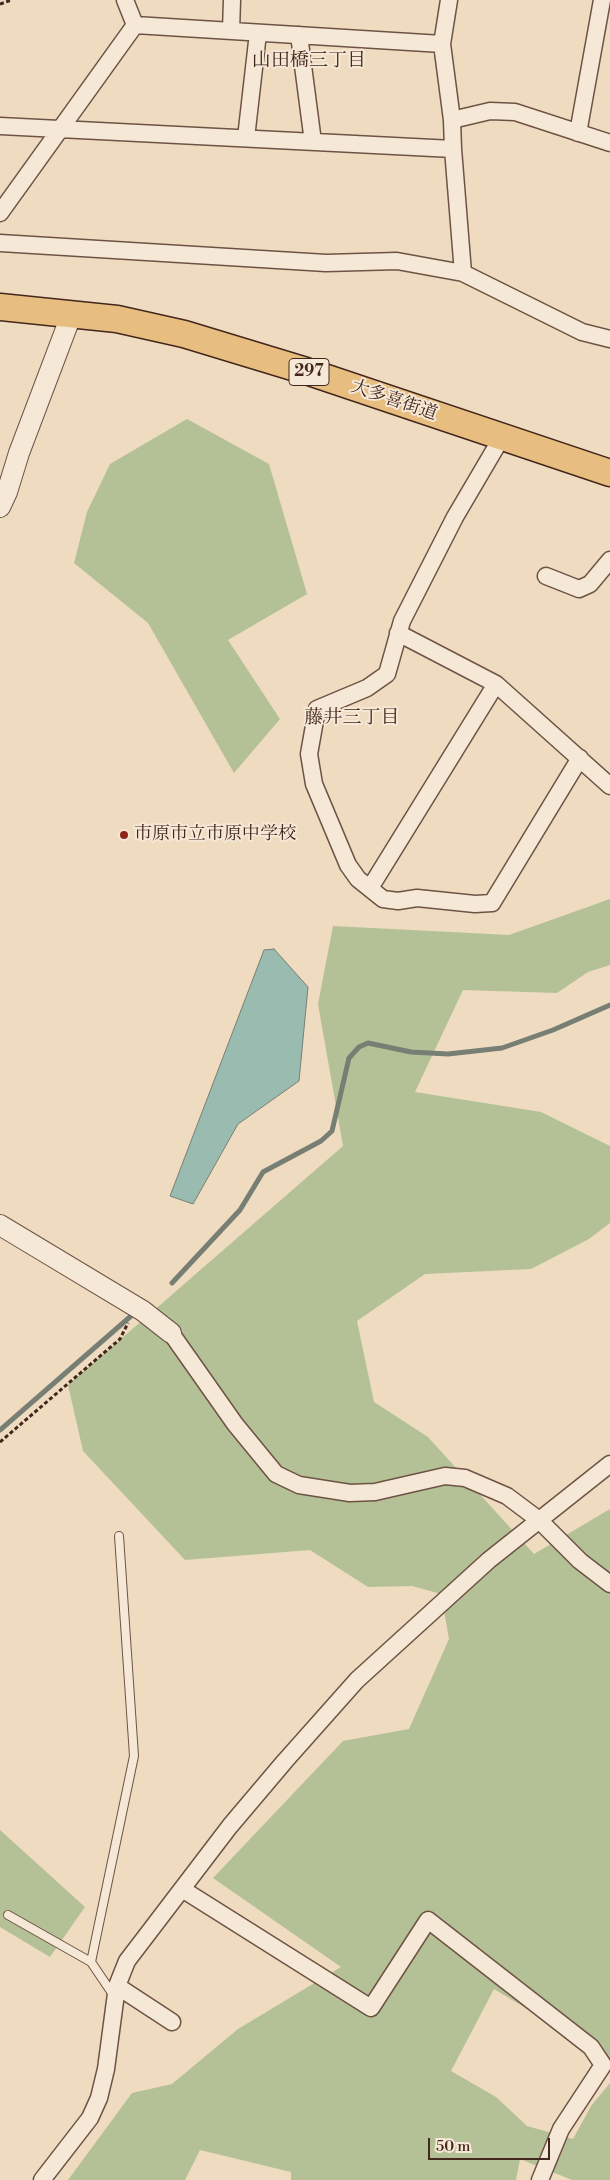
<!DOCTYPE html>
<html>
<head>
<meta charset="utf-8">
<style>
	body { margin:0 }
	#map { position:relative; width:610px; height:2180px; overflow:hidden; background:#efdbc0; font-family:"Libre Bodoni",serif }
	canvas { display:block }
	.scale { position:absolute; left:428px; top:2138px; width:122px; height:22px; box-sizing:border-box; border:2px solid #43261c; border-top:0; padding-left:6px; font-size:15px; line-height:18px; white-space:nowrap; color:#43261c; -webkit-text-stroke:4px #f5e8d6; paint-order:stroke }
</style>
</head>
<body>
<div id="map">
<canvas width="610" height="2180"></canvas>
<div class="scale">50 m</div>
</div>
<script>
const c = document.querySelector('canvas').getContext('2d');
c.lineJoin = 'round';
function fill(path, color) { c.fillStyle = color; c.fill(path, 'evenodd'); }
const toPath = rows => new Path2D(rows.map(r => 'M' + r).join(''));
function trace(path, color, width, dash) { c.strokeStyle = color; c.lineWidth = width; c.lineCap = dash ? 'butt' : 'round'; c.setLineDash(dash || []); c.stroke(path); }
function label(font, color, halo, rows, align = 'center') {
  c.font = font + ' "Libre Bodoni","Noto Serif JP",serif'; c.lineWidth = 4; c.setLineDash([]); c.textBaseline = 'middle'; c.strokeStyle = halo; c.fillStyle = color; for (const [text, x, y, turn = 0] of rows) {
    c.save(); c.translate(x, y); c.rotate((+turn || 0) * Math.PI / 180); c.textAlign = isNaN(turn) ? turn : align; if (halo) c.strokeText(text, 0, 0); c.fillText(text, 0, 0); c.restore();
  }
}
const green = toPath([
	[187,419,269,464,307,594,228,640,280,719,234,773,148,623,74,563,87,512,110,464],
	[610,899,610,965,588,972,557,993,463,990,415,1092,541,1112,610,1146,610,1223,589,1239,531,1269,425,1274,357,1321,374,1402,428,1437,534,1554,610,1509,610,2059,494,1989,451,2071,496,2097,527,2126,573,2139,591,2106,610,2083,610,2180,572,2180,520,2159,516,2180,291,2180,291,2172,200,2150,185,2180,68,2180,132,2093,172,2084,238,2029,341,1967,213,1878,343,1741,409,1729,449,1639,441,1594,412,1586,368,1587,310,1550,185,1560,83,1451,68,1385,343,1146,318,1004,333,926,509,935],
	[0,1830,85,1907,50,1957,0,1927]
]);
const water = toPath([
	[274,949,308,987,299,1081,238,1124,193,1204,170,1196,264,950,274,949]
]);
const stream = toPath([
	[172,1283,240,1210,263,1172,321,1141,332,1131,349,1058,359,1047,368,1043,411,1052,448,1054,502,1048,553,1030,610,1005],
	[0,1430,131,1316]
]);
const path = toPath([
	[0,4,12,0],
	[0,1442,120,1339,128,1323]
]);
const service = toPath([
	[8,1915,91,1962],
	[114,1996,91,1962,134,1756,119,1536]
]);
const minor = toPath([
	[125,0,135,25],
	[449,0,442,44,452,120,453,149,463,273],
	[135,25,442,44],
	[231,31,232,0],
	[299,35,313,142],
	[452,120,490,111,515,112,610,143],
	[0,126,453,149],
	[578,133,602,0],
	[246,138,258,33],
	[0,213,135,25],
	[0,243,326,263,397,261,463,273,582,332,610,339],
	[502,437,455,517,402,621,387,674,367,688,317,709,309,754,314,784,348,865,358,879,383,899,398,901,417,898,475,904,492,903,580,758],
	[546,576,579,589,590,584,610,560],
	[398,633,496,684,610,786],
	[370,888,496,684],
	[171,1333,235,1424,276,1474,299,1485,350,1493,375,1492,445,1476,465,1478,507,1496,539,1520,580,1561,610,1584],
	[182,1889,371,2008,428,1920,591,2047,603,2065,561,2129,540,2180],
	[117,1986,172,2022],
	[42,2180,90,2118,99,2098,106,2069,117,1986,127,1961,230,1826,285,1761,357,1680,489,1560,610,1464]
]);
const tertiary = toPath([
	[0,507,7,492,19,453,72,313],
	[0,1225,143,1311,171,1333]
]);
const trunk = toPath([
	[0,307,117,319,184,334,306,371,610,473]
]);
const markers = [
	[124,835,5,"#8f2418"]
];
const shields = [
	[309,372,40]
];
const shieldNames = [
	["297",309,372]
];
const streetNames = [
	["大多喜街道",394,401,19]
];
const poiNames = [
	["市原市立市原中学校",134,835]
];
const neighbourhoodNames = [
	["山田橋三丁目",309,61],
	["藤井三丁目",352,718]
];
fill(green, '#b4c196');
fill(water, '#9abbaf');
trace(water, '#777f74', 1);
trace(stream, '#777f74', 5);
trace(service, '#6e5345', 10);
trace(minor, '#6e5345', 19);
trace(tertiary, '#6e5345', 22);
trace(trunk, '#43261c', 29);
trace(path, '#43261c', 3, [4, 2.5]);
trace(service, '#f5e8d6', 8);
trace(minor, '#f5e8d6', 16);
trace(tertiary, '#f5e8d6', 20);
trace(trunk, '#e8be80', 26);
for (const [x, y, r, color] of markers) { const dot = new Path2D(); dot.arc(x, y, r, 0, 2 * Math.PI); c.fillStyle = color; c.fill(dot); trace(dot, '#f5e8d6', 2); }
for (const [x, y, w] of shields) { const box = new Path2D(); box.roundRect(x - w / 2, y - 13.5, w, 27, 4); c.fillStyle = '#f5e8d6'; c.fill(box); trace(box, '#43261c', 1); }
label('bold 16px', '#43261c', null, shieldNames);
label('18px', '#43261c', '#f5e8d6', streetNames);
label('18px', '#43261c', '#f5e8d6', poiNames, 'left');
label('19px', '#43261c', '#f5e8d6', neighbourhoodNames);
</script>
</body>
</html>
